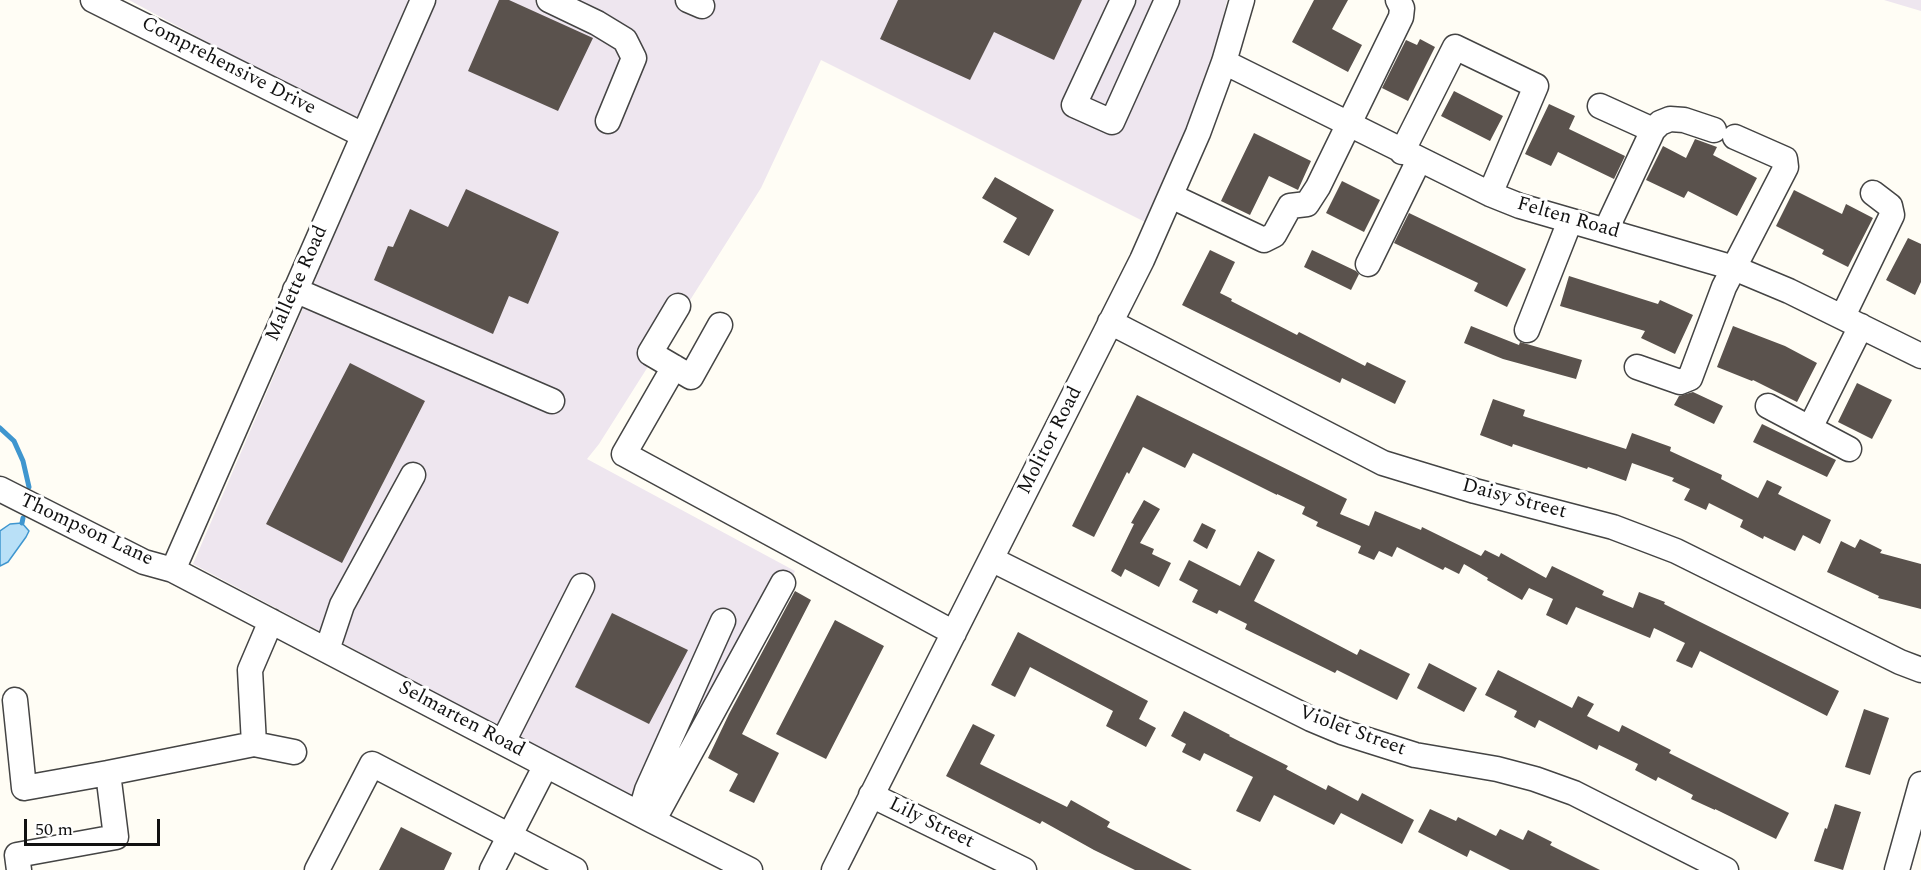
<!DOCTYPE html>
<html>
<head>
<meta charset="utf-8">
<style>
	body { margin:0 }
	#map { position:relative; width:1921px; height:870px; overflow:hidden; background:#fffdf5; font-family:Spectral,serif }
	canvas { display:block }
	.scale { position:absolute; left:24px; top:819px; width:136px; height:27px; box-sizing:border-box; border:3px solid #111; border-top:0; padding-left:8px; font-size:18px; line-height:21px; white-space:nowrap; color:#111; -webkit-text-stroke:4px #fff; paint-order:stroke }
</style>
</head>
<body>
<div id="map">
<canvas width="1921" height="870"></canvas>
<div class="scale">50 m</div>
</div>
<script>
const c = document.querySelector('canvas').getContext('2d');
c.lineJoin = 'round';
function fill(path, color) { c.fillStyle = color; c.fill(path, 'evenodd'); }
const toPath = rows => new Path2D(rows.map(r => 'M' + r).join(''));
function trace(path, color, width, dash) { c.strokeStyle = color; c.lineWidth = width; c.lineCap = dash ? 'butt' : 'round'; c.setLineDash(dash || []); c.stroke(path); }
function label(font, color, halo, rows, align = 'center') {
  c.font = font + ' Spectral,serif'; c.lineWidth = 6; c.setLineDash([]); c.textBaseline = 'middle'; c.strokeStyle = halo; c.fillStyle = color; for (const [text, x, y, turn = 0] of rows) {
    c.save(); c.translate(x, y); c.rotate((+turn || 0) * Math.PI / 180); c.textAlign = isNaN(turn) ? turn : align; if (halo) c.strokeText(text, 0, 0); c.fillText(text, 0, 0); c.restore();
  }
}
const industrial = toPath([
	[129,0,1227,0,1211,71,1149,224,821,60,761,188,599,444,587,459,795,571,669,816,193,564,378,134],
	[1884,0,1921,0,1921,11]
]);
const water = toPath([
	[22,523,29,531,26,537,8,562,0,566,0,531,10,524,22,523]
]);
const stream = toPath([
	[0,428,14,441,23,461,29,487],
	[22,523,23,518]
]);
const building = toPath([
	[499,0,509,0,593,38,558,111,468,71],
	[898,0,1082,0,1054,60,994,32,970,80,880,39],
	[1314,0,1348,0,1332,29,1362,45,1348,72,1292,42],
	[1420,39,1435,47,1408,101,1382,88,1406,40,1417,45],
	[1454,91,1503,116,1490,141,1441,116],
	[1549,104,1575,116,1569,129,1625,156,1614,179,1558,152,1551,166,1525,154],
	[1254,133,1311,161,1298,190,1269,176,1250,215,1221,201],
	[1695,139,1717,147,1713,155,1757,178,1737,216,1688,191,1684,198,1646,180,1663,146,1686,158],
	[995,177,1054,210,1029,256,1003,242,1017,218,982,198],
	[1342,181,1380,200,1364,232,1326,213],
	[466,189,559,232,528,304,509,296,493,334,374,280,388,246,393,247,410,209,448,227],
	[1794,190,1842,214,1846,204,1873,218,1848,267,1822,254,1824,250,1776,226],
	[1409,213,1526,269,1507,307,1474,291,1478,283,1394,243],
	[1908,238,1921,244,1921,282,1915,295,1886,280],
	[1210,250,1235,262,1220,293,1232,299,1231,301,1297,335,1299,332,1365,366,1367,362,1406,381,1395,404,1342,378,1340,383,1182,305],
	[1312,250,1356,271,1359,274,1351,290,1304,267],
	[1569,276,1658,304,1660,300,1693,315,1675,354,1641,338,1645,331,1560,306],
	[1471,326,1519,345,1520,342,1582,360,1576,379,1503,359,1464,343],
	[1733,326,1785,346,1817,363,1797,402,1753,380,1752,381,1717,367],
	[350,363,425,401,342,563,266,524],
	[1857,383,1892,400,1872,439,1838,422],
	[1693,392,1723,406,1714,424,1674,405,1679,396],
	[1137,395,1347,499,1340,514,1369,526,1375,511,1421,530,1422,527,1481,556,1485,550,1499,557,1501,553,1546,578,1552,566,1604,591,1602,595,1633,608,1639,592,1665,602,1664,604,1839,691,1827,716,1700,651,1692,668,1676,661,1685,643,1654,628,1650,638,1576,607,1567,625,1546,615,1553,599,1529,588,1522,600,1487,580,1488,578,1464,564,1459,574,1445,567,1443,570,1397,547,1392,557,1379,551,1374,560,1358,553,1361,546,1316,526,1318,522,1302,514,1305,507,1277,494,1277,495,1193,453,1185,468,1143,447,1129,474,1127,472,1094,537,1072,526],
	[1493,399,1525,410,1523,416,1626,449,1632,433,1671,447,1670,451,1722,475,1721,479,1758,498,1767,480,1782,487,1778,494,1831,520,1820,544,1803,535,1795,551,1764,536,1763,539,1740,527,1743,520,1709,503,1706,510,1684,500,1690,489,1672,481,1674,478,1632,463,1626,481,1588,467,1587,469,1513,444,1512,447,1480,435],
	[1762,424,1836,460,1827,477,1753,442],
	[1144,500,1160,509,1140,543,1154,549,1152,554,1171,563,1159,587,1125,569,1121,577,1111,571,1134,524,1131,523],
	[1202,523,1216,530,1207,549,1193,541],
	[1860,539,1882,550,1880,553,1921,564,1921,609,1878,598,1879,596,1827,572,1841,541,1855,548],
	[1258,551,1275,560,1254,601,1357,655,1360,649,1410,674,1397,700,1337,670,1335,673,1245,629,1247,624,1219,610,1217,614,1192,602,1198,590,1179,580,1189,560,1240,586],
	[795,591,811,600,742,734,779,753,754,803,729,791,738,774,708,758,729,714],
	[612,613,688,650,649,724,575,687],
	[835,620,884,646,826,759,776,734],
	[1018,632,1148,701,1139,719,1156,728,1146,747,1106,726,1113,711,1030,667,1015,697,991,685],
	[1429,663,1477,688,1464,712,1417,688],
	[1498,670,1572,708,1578,696,1594,704,1587,716,1619,732,1622,725,1671,750,1669,753,1789,813,1776,839,1715,809,1715,810,1691,799,1693,795,1658,777,1656,781,1635,770,1638,764,1599,745,1597,750,1539,720,1535,728,1514,717,1517,711,1485,695],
	[1864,709,1889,718,1870,775,1845,767],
	[1184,711,1230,735,1229,736,1288,766,1286,769,1326,790,1328,785,1358,801,1362,793,1414,820,1402,844,1341,813,1334,825,1274,795,1260,822,1236,811,1253,777,1204,753,1200,761,1182,752,1186,744,1171,736],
	[973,724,995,735,980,764,1067,807,1071,800,1110,822,1107,827,1192,870,1135,870,1094,850,1042,821,1040,824,946,776],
	[1835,804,1861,812,1843,870,1814,861,1825,828,1827,829],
	[1430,809,1456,821,1458,817,1496,836,1500,829,1523,840,1528,830,1552,842,1550,845,1600,870,1510,870,1470,850,1467,857,1418,832],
	[401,827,452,853,444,870,379,870]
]);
const minor = toPath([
	[93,0,363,135],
	[549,0,597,23,625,40,634,58,608,121],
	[688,0,702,6],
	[1123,0,1074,105,1112,122,1167,0],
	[1224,62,1490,194,1520,206,1734,268,1789,291,1921,356],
	[1600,106,1653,130],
	[1402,152,1455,47,1536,86,1490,194],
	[1171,196,1264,240,1274,235,1290,206,1307,204,1318,187,1401,17,1402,8,1398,0],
	[1606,230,1653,130,1660,123,1670,119,1684,120,1714,130],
	[1368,264,1419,160],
	[295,290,552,401],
	[678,306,650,353,691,377,720,325],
	[1843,316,1892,215,1890,206,1873,193],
	[1110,322,1383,463,1475,491,1613,527,1676,551,1900,662,1921,670],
	[1527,330,1570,221],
	[674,367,624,454,954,633],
	[1637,367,1680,382,1690,378,1724,287,1786,167,1785,159,1735,137],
	[1768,406,1849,449],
	[1810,428,1861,326],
	[0,489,144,562,173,570,653,821,750,870],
	[991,559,1311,719,1342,732,1415,755,1497,769,1535,779,1574,793,1726,870],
	[173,570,423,0],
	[327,650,342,605,413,475],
	[15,700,24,788,108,773,116,837,17,855,19,870],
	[503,742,582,586],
	[254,744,294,752],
	[108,773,254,744,250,670,271,621],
	[871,795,1024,870],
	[640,814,647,790,723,621],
	[653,821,783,583],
	[317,870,372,764,575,870],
	[492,870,546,765],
	[834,870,1142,260,1198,133,1224,62,1242,0],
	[1897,870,1921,784]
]);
const streetNames = [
	["Comprehensive Drive",228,67,27],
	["Felten Road",1568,219,16],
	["Mallette Road",298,284,-66],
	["Molitor Road",1051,441,-63],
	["Daisy Street",1514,500,15],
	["Thompson Lane",86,531,25],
	["Selmarten Road",461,720,28],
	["Violet Street",1352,732,20],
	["Lily Street",931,824,26]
];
fill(industrial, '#eee6ef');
fill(water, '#b9e0f7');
trace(water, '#3f96cf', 1.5);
trace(stream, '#3f96cf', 5);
fill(building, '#5a524d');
trace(minor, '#444', 27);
trace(minor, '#fff', 24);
label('20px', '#111', '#fff', streetNames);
</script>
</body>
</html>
